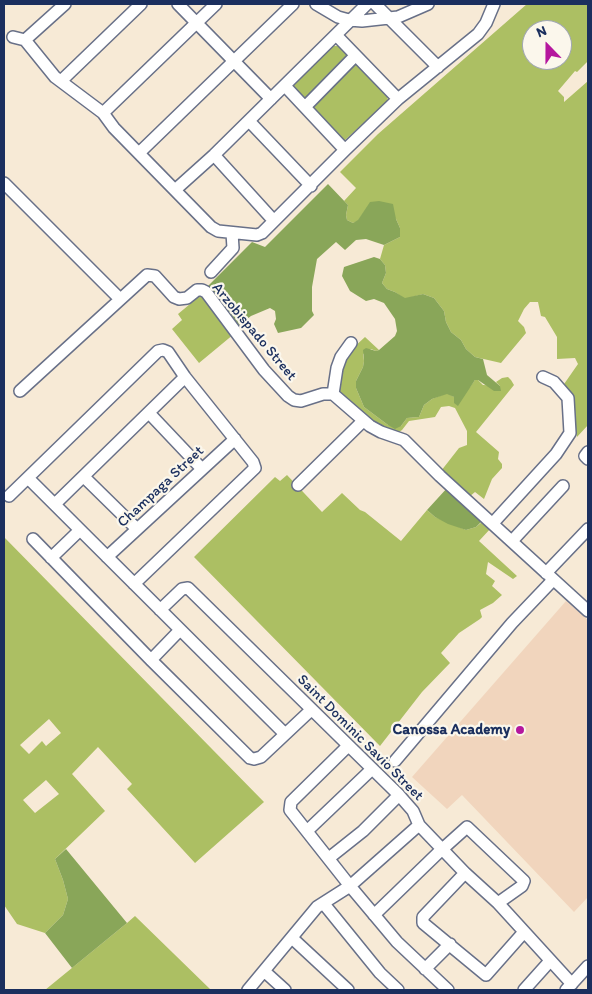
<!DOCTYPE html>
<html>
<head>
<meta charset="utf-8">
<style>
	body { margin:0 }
	#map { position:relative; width:592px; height:994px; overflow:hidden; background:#f7ead6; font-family:Itim,sans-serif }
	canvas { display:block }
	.frame { position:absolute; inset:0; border:5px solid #1b2f5e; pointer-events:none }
	.north { position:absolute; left:522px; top:20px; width:50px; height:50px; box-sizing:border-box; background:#fbf7ec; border:1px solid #a1a7b3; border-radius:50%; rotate:338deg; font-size:14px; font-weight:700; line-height:20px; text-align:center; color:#1b2f5e }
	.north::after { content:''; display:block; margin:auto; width:18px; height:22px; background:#b5179e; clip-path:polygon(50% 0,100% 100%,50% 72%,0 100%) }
</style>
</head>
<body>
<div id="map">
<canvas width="592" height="994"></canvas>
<div class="frame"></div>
<div class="north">N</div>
</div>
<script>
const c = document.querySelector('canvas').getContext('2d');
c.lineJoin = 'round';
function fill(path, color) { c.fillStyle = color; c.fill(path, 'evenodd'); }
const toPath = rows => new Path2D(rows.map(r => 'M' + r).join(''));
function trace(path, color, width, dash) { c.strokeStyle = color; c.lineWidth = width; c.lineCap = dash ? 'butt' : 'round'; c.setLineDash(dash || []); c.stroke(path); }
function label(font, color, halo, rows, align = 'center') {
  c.font = font + ' Itim,sans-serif'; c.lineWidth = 4.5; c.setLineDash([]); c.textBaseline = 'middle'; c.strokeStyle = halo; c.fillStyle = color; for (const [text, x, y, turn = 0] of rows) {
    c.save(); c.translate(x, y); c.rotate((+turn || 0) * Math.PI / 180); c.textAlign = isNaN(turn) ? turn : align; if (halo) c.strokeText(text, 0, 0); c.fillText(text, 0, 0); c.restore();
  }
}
const built = toPath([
	[566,601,588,620,588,897,574,912,462,795,447,809,412,777]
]);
const green = toPath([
	[527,4,588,4,588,61,577,72,575,71,558,91,564,97,564,102,588,81,588,425,577,437,562,387,578,364,575,358,557,359,557,337,545,317,541,316,538,302,530,302,524,309,518,321,524,327,526,333,501,363,475,357,466,349,461,340,451,332,446,322,444,311,434,298,423,294,405,299,395,292,387,289,382,283,386,273,385,265,380,259,384,245,400,237,400,228,396,219,371,202,358,221,353,223,347,220,346,215,348,205,344,201,356,188,340,172,378,134],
	[532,30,562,30,562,60,532,60],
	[331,46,338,46,387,95,388,101,345,140,340,140,294,91,292,85],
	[202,294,234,334,199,363,172,329,182,320,178,314],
	[365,337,379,350,376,351,371,349,363,354,364,361,363,367,356,381,356,388,364,407,388,425,401,426,407,418,419,417,424,405,432,399,447,393,454,397,470,387,475,380,478,380,483,385,500,386,496,382,502,378,508,377,511,380,514,385,476,432,499,452,498,459,502,464,502,468,492,479,484,499,475,492,469,497,441,471,459,448,467,445,467,431,455,408,449,406,441,407,435,417,409,421,402,430,399,432,376,427,340,394,339,391,342,366,352,349],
	[287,475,322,512,342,493,360,510,365,512,401,541,427,510,435,517,466,530,476,527,482,522,491,528,479,541,517,576,513,579,488,562,486,574,495,581,492,586,502,595,493,603,480,610,482,617,480,619,459,633,441,653,450,663,422,692,380,746,194,557,275,477,280,481],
	[4,537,264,802,195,863,127,789,132,784,98,747,72,774,105,811,55,859,63,880,68,899,63,915,45,933,17,924,4,905],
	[49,719,61,733,46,746,42,741,29,754,20,745],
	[46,780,59,794,35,813,23,800],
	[135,916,211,990,45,990,127,923]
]);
const forest = toPath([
	[328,184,348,205,346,215,347,220,353,223,358,220,370,202,379,201,393,204,396,219,400,228,400,237,384,245,366,239,356,240,345,250,336,242,317,259,312,287,312,311,314,315,301,328,278,333,274,324,276,319,275,311,270,308,251,316,239,325,208,286,252,242,265,247],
	[374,257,380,259,385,265,386,273,382,283,387,289,395,292,405,298,423,294,434,298,444,311,446,322,451,332,461,340,466,349,475,357,483,359,487,375,500,386,501,391,494,391,478,380,475,380,458,406,454,403,454,397,447,394,432,399,424,405,419,417,407,418,401,426,395,429,388,425,364,407,356,388,356,381,363,367,364,361,363,350,366,348,376,351,379,350,395,336,397,331,395,319,384,303,374,299,366,301,350,291,342,276,344,267],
	[448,487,483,520,476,527,466,530,448,524,435,517,427,510],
	[66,849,127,923,72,968,45,933,63,915,68,899,63,880,55,859]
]);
const minor = toPath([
	[178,4,271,99],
	[316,4,338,17,349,20,362,21,398,17,428,4],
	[375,4,438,67],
	[336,35,398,99],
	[13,37,25,40,55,77,103,113,114,128,211,227,218,231,257,235,262,233,345,150,398,99,478,34,486,23,494,4],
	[25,40,65,4],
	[61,81,141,4],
	[285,86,345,150],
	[305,107,355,56],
	[103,113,216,4],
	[249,121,311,186],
	[139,153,293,4],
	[214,155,274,221],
	[4,183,120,299],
	[175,190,214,155,367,4],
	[211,272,233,248,232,233],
	[20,391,147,275,155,276,174,297,179,299,187,298,197,290,202,290,206,292,264,370,288,396,294,400,301,401,323,394,333,394,370,426,381,432,404,440,440,476,588,611],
	[333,394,337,368,341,357,351,343],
	[149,413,202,469],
	[588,452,585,456,588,459],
	[84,477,137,529],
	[28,478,285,734],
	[298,485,363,421],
	[9,496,158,351,163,350,168,352,185,377,253,462,255,468,134,584],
	[55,504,185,377],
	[493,523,556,454,570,433,568,398,554,382,543,377],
	[33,539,151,660,250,758,254,759,261,757,311,710],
	[512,541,563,486],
	[107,557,235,439],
	[51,558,80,530],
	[546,573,588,529],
	[160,610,182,589,188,588,399,795,413,811,419,825,465,873,498,903,572,984],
	[151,660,180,630],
	[348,746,291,802,290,810,350,886,397,942,448,990],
	[395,761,512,623,553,580],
	[307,831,372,769],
	[329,858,363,831,399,795],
	[465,873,423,917,423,923,486,975,524,932],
	[324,904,380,973,398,990],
	[374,915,438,853,467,827,524,881,522,886,498,903],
	[292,938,348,990],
	[425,969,450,944],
	[264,971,285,990],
	[248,990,317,907,350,886,419,825],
	[524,990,550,961],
	[566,990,588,966]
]);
const markers = [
	[520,730,5,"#b5179e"]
];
const streetNames = [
	["Arzobispado Street",254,332,50],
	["Champaga Street",161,487,-43],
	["Saint Dominic Savio Street",360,738,45]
];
const poiNames = [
	["Canossa Academy",510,730]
];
fill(built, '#f1d5bd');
fill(green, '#acbf63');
fill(forest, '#89a659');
trace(minor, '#687088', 14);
trace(minor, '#fff', 11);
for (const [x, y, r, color] of markers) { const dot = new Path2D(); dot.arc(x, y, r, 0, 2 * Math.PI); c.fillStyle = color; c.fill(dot); trace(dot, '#fbf7ec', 2); }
label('15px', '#1b2f5e', '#fbf7ec', streetNames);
label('bold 15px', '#1b2f5e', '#fbf7ec', poiNames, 'right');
</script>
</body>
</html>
